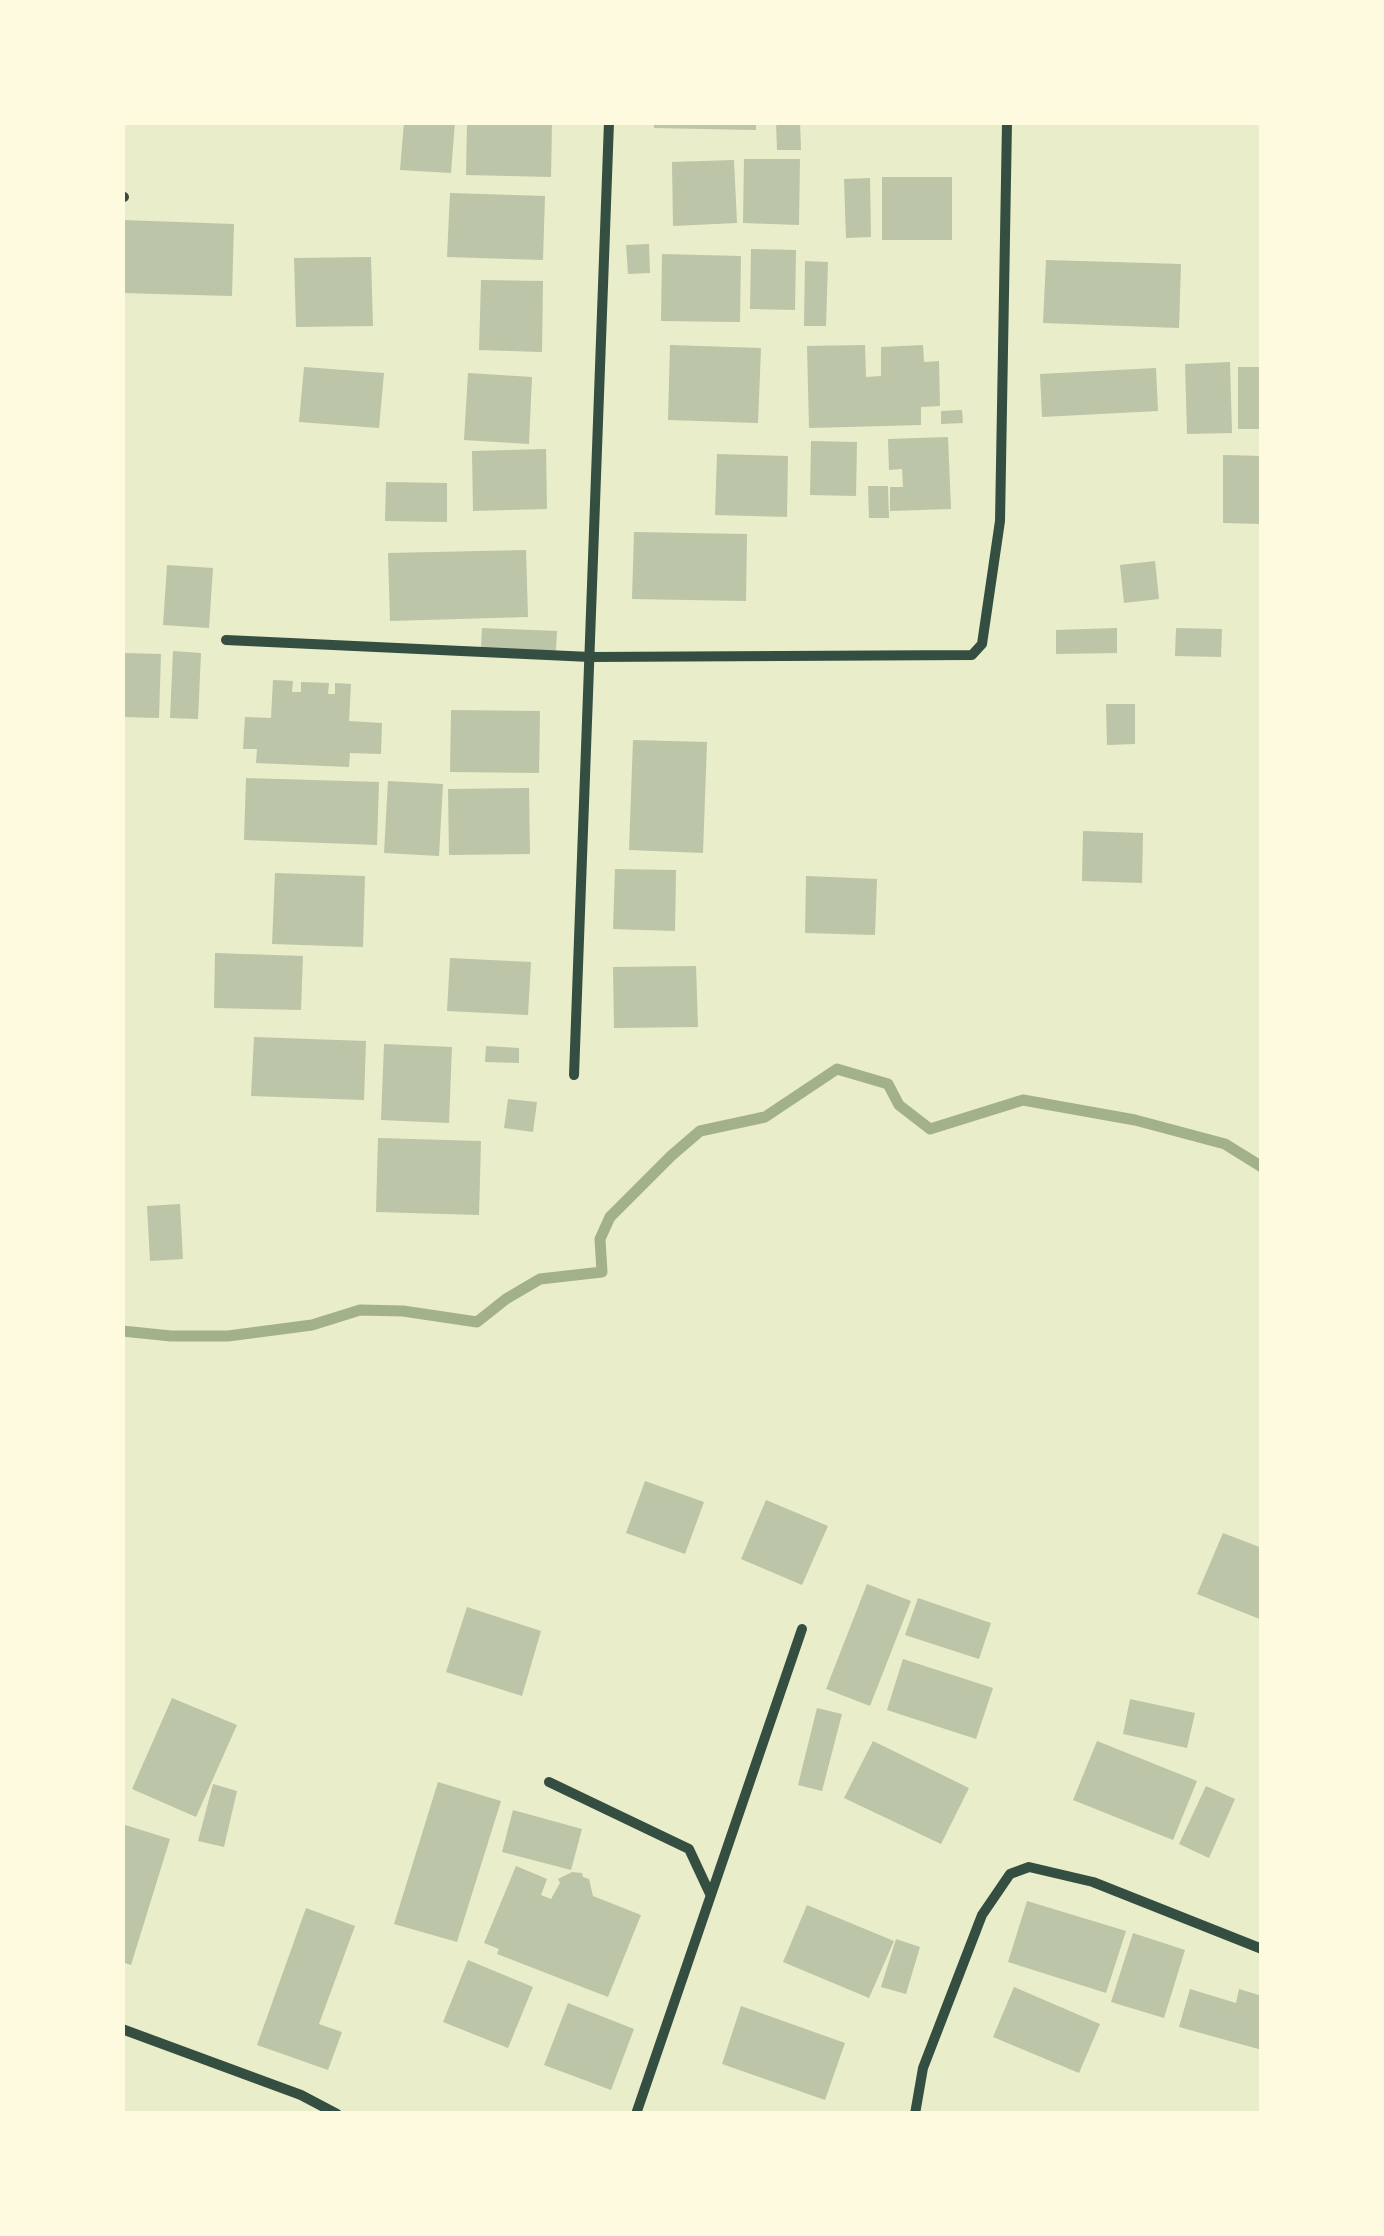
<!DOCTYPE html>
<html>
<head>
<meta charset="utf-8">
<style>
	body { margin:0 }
	#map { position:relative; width:1384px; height:2236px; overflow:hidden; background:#e9edc9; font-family:"Archivo Narrow",sans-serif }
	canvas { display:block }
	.frame { position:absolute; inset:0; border:125px solid #fefae0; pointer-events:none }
</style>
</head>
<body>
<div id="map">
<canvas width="1384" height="2236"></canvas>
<div class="frame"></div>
</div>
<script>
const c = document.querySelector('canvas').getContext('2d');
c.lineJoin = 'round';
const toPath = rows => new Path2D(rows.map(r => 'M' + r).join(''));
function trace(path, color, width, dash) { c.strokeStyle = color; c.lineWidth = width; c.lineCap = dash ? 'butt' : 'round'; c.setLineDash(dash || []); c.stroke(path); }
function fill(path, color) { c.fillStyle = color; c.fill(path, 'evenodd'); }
const stream = toPath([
	[122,1331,171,1336,228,1336,312,1325,360,1310,403,1311,477,1322,506,1299,540,1279,602,1272,600,1239,610,1217,671,1156,700,1131,765,1117,837,1069,888,1084,899,1105,930,1129,1023,1100,1135,1120,1225,1144,1262,1167]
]);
const building = toPath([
	[404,122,455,122,451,173,400,170],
	[467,122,552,122,551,177,466,175],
	[654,122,756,122,756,130,654,128],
	[776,122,800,122,801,150,777,150],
	[744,159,800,159,799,225,743,223],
	[734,160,737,223,673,226,672,162],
	[882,177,952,177,952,240,882,240],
	[870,178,871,237,846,238,844,179],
	[450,193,545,196,543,260,447,257],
	[122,220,234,224,232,296,122,293],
	[649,244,650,273,628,274,626,245],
	[751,249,796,250,795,310,750,309],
	[662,254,741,256,740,322,661,321],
	[371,257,373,326,296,327,294,258],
	[1046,260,1181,264,1179,328,1043,323],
	[805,261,828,262,826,326,804,326],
	[481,280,543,281,542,352,479,350],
	[670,345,761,348,758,423,668,420],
	[865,345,866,377,881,376,881,347,923,345,924,362,939,361,940,406,921,407,921,425,809,428,807,346],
	[1230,362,1232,433,1187,434,1185,364],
	[304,367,384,373,379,428,299,422],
	[1238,367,1262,367,1262,429,1238,429],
	[1156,368,1158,411,1042,417,1040,374],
	[468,373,532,377,529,444,464,440],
	[962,410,963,423,941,424,941,411],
	[948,437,951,509,890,511,890,487,903,487,902,469,889,470,888,439],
	[811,441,857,442,856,496,810,495],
	[546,449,547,509,473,511,472,451],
	[717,454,788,456,787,517,715,515],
	[1223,455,1262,456,1262,524,1223,523],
	[386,482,447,483,447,522,385,521],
	[868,486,888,486,889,518,869,518],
	[634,532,747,534,746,601,632,599],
	[526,550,528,617,390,621,388,553],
	[1155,561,1159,599,1124,603,1120,565],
	[167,565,213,568,209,628,163,625],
	[482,628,557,631,556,651,481,648],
	[1117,628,1117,653,1056,654,1056,630],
	[1176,628,1222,629,1221,657,1175,656],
	[173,651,201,653,198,719,170,718],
	[122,653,161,654,159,718,122,717],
	[273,680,293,681,292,692,301,692,301,682,329,683,328,694,335,694,335,683,351,684,349,721,382,723,381,754,350,753,349,767,256,763,257,749,243,749,245,717,271,718],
	[1106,704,1135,704,1135,744,1107,745],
	[451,710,540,711,539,773,450,772],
	[633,740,707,742,703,853,629,850],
	[246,778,379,782,377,845,244,840],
	[388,781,443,784,439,856,384,853],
	[529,788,530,854,449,855,448,789],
	[1083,831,1143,833,1142,883,1082,881],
	[615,869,676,870,675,931,613,929],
	[275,873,365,876,363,947,272,944],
	[806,876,877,879,875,935,805,933],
	[215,953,303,956,301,1010,214,1008],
	[450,958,531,962,528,1015,447,1011],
	[696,966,698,1027,614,1028,613,967],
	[254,1037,366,1041,364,1100,251,1096],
	[384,1044,452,1047,449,1123,381,1120],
	[486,1046,519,1048,519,1063,485,1062],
	[508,1099,537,1102,533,1132,504,1128],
	[378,1138,481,1141,479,1215,376,1212],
	[180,1204,183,1259,150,1261,147,1206],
	[645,1481,704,1502,685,1554,626,1533],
	[766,1500,828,1526,802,1585,741,1559],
	[1223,1533,1262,1548,1262,1620,1197,1594],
	[867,1584,911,1601,870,1706,826,1689],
	[918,1598,991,1623,979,1659,905,1635],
	[467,1607,541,1631,522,1696,446,1672],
	[903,1659,993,1688,976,1739,887,1710],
	[172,1698,237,1725,196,1817,132,1789],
	[1130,1699,1195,1713,1187,1748,1123,1734],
	[817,1708,842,1714,822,1791,798,1785],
	[873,1741,969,1788,941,1844,844,1798],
	[1097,1741,1197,1781,1173,1840,1073,1800],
	[438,1782,501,1801,457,1942,394,1924],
	[213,1784,237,1791,224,1847,198,1841],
	[1206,1786,1235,1799,1209,1858,1179,1844],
	[513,1810,582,1829,571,1870,502,1852],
	[122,1824,170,1839,131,1965,122,1962],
	[516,1866,547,1879,541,1895,551,1899,560,1883,558,1879,572,1872,582,1873,583,1877,589,1879,593,1896,641,1915,608,1997,497,1954,499,1949,484,1943],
	[1027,1901,1126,1931,1106,1993,1008,1962],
	[807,1905,894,1941,869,1998,783,1962],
	[306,1908,355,1926,319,2024,342,2032,328,2070,257,2045],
	[1133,1933,1185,1950,1164,2018,1111,2002],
	[896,1939,920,1947,906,1994,881,1987],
	[468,1960,533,1987,508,2048,443,2022],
	[1014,1987,1100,2024,1079,2073,993,2037],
	[1190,1989,1236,2003,1239,1989,1262,1996,1262,2050,1179,2027],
	[568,2003,634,2029,611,2090,544,2065],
	[741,2006,845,2043,825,2100,722,2064]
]);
const minor = toPath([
	[122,196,124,197],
	[226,640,590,657,972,655,982,644,1000,521,1007,122],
	[574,1075,609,122],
	[549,1782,689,1849,710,1894],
	[122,2029,301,2095,337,2114],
	[636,2114,802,1629],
	[915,2114,923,2068,982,1915,1010,1874,1029,1867,1093,1882,1262,1949]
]);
trace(stream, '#a3b18a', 11);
fill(building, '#bcc5a7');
trace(minor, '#344e41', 10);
</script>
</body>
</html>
